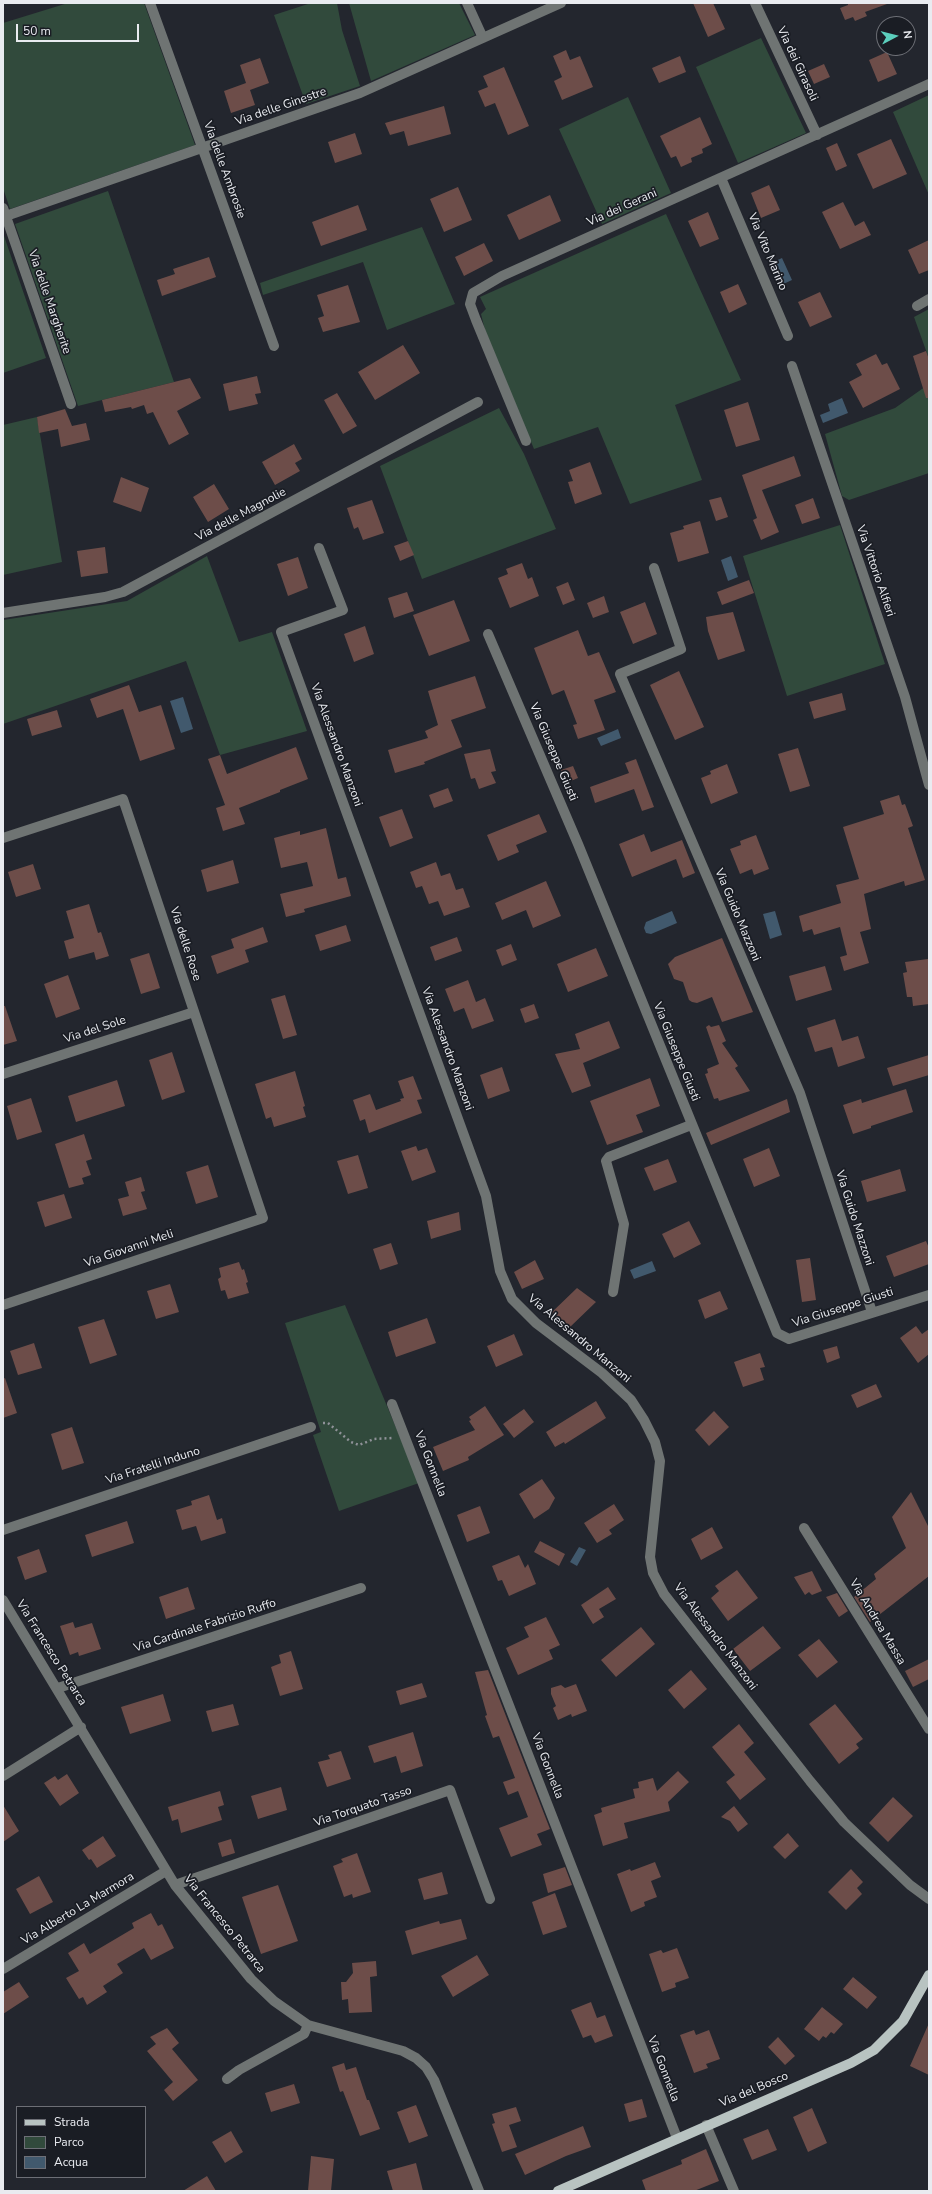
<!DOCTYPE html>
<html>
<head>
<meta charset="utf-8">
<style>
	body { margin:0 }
	#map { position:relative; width:932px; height:2194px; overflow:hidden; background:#23262e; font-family:"Nunito Sans",sans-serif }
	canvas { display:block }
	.frame { position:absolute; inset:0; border:4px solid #e9ebf0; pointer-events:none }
	.legend { position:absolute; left:16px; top:2106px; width:130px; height:72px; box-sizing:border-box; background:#1a1d24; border:1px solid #6d6f76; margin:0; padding:5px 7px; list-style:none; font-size:12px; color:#e9ebf0 }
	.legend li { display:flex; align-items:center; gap:8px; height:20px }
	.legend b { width:20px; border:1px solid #6d6f76 }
	.north { position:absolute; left:876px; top:16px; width:40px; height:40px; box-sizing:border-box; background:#1a1d24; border:1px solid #6d6f76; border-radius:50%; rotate:83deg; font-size:11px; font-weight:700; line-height:16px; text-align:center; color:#e9ebf0 }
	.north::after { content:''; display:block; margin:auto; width:14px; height:18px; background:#5bcebc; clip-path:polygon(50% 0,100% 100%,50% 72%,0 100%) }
	.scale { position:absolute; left:16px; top:24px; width:123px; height:18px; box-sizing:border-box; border:2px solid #e9ebf0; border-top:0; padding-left:5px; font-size:12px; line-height:14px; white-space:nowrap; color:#e9ebf0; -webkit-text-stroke:3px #1a1d24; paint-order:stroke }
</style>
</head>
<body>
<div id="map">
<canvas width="932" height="2194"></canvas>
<div class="frame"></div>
<ul class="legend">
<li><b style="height:5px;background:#b8c3c1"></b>Strada</li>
<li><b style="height:11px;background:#314a3c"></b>Parco</li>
<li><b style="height:11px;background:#41596d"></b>Acqua</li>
</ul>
<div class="north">N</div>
<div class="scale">50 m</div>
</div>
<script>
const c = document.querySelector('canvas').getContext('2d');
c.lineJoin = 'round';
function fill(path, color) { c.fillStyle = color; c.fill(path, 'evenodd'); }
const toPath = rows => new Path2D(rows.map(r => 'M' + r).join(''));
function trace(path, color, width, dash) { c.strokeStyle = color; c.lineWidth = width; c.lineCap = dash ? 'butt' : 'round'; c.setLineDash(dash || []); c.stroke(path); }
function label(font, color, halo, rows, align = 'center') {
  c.font = font + ' "Nunito Sans",sans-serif'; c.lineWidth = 3.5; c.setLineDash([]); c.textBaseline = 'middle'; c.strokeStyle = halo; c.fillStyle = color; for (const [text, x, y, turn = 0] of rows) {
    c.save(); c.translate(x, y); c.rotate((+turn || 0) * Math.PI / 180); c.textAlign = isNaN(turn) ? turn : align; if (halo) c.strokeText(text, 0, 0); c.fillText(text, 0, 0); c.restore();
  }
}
const green = toPath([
	[68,3,144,3,195,145,10,209,3,188,3,23],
	[311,3,337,3,342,30,360,86,306,104,274,15],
	[349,3,459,3,475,35,371,81],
	[761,38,806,133,738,163,696,67],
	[929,95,929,195,893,112],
	[628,97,671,193,602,224,559,129],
	[108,191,174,382,78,406,15,224],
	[666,214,741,380,675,405,702,480,630,504,598,427,534,449,485,330,481,314,486,309,480,297],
	[422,227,455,304,387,330,363,262,263,295,260,283],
	[3,233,46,358,3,373],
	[929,309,929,359,914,317],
	[929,384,929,473,849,500,842,496,825,434,895,408],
	[499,408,524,454,556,529,422,579,380,466],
	[37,417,62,562,3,575,3,425],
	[840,525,885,664,787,696,743,556],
	[207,556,239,642,272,632,307,731,220,755,186,661,3,724,3,620,127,601],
	[345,1305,419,1483,339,1511,313,1435,321,1432,285,1323]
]);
const water = toPath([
	[782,258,792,280,779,286,769,264],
	[842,398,848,413,823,423,820,415,830,411,828,404],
	[731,556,738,577,728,581,721,560],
	[183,697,193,729,181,733,170,701],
	[618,729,621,738,601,746,597,738],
	[672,911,677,923,651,934,646,933,644,928,646,922],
	[775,911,782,935,770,939,763,914],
	[652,1261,656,1271,634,1279,630,1270],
	[579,1547,586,1550,577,1566,570,1562]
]);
const building = toPath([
	[693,3,713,3,725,29,708,37],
	[848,3,887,3,887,4,865,12,867,16,855,21,853,17,845,20,840,8,848,5],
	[566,50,570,60,580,56,593,87,562,100,554,81,562,77,553,56],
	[887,52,897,74,878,82,869,60],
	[680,56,686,72,659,83,652,68],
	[260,58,269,83,250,90,255,105,231,113,224,91,246,83,240,65],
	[824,64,830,77,814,84,808,71],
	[504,67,529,126,508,135,495,103,485,107,478,91,488,87,483,76],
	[444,106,451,134,408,146,404,131,390,135,385,123],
	[700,117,712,144,702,149,703,153,691,158,692,162,681,167,676,156,671,158,660,136],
	[355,133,362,154,335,163,328,142],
	[891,139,907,174,873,189,857,154],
	[837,143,847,166,836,171,826,148],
	[769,185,780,210,761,218,751,193],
	[458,187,472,220,444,232,430,199],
	[550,195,561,221,519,240,507,215],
	[843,202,855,226,864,221,871,235,840,249,822,212],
	[358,205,367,230,321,246,312,222],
	[708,212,719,239,700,247,688,221],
	[929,240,929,270,919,274,908,250],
	[484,243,493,261,464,276,455,257],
	[209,257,216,277,162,296,157,280,175,274,173,269],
	[738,284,747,304,729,313,720,292],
	[348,285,360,322,323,332,318,318,324,316,317,295],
	[820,292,832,317,810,327,798,302],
	[403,345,420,373,375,400,358,372],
	[926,351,929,359,929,398,926,398,913,356],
	[876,354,882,365,887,363,900,389,863,408,849,382,862,375,856,364],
	[257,376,261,393,255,394,258,404,229,411,223,384],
	[190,378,201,398,177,411,189,434,169,445,153,412,147,414,144,405,132,409,131,407,105,412,102,400],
	[337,393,357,426,343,434,324,400],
	[748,402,760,440,736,447,724,410],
	[65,409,72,426,86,423,90,440,61,447,58,429,39,433,37,417],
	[294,444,302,459,295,463,300,471,275,485,262,462],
	[794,456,801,476,762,490,779,532,761,540,753,520,757,518,742,475],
	[590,462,602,494,575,504,568,482,573,481,569,470],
	[121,477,149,488,141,512,113,502],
	[214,484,229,509,208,522,193,497],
	[721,497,728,517,716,521,709,500],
	[813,498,820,518,802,524,795,505],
	[372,500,384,533,363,540,358,527,354,529,347,508],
	[700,521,709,553,678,562,670,533,684,529,683,526],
	[408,541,414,555,400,561,394,546],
	[105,547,108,573,81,577,77,551],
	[298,557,308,588,288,596,277,564],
	[522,563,528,579,532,577,539,596,510,608,498,578,508,574,506,569],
	[749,580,754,593,722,605,717,592],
	[568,582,575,600,563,605,556,587],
	[407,592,414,611,394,618,388,598],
	[604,596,609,612,593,618,587,603],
	[454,600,470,641,429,656,413,615],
	[645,602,657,634,633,644,620,612],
	[733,612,745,651,718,660,708,631,706,617],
	[365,626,374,654,354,662,344,634],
	[578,630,588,656,599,652,616,692,594,700,605,730,578,739,573,725,577,724,564,690,552,695,534,648],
	[679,671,704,727,675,740,650,685],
	[475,676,486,708,451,720,462,747,424,762,425,764,395,773,388,750,428,738,425,731,438,725,428,691],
	[129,685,139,712,161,705,175,749,140,761,123,709,97,718,90,699],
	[842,693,846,710,814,719,809,702],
	[57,710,62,727,32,736,27,719],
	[296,747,308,779,280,790,280,792,239,808,245,824,223,831,216,808,225,805,208,759,220,755,227,774],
	[798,748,810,786,790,792,778,754],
	[490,749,496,771,491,772,496,783,479,789,475,778,471,779,464,754],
	[636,759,654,807,642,811,634,789,595,803,590,787,629,773,625,763],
	[727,764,738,793,711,804,701,778,711,774,710,771],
	[573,766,578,778,566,783,561,770],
	[448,788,453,801,434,808,429,795],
	[899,795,902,805,905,804,913,826,908,828,925,880,905,886,904,881,864,894,871,929,860,932,869,963,844,971,840,957,847,955,840,927,814,935,812,929,803,932,799,916,841,903,836,885,859,879,843,827,884,814,880,801],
	[402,809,413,838,390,847,379,817],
	[539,814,547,832,516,845,519,852,498,861,487,835],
	[326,828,338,879,346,877,351,896,304,909,305,912,286,917,280,894,313,886,307,862,281,868,274,838,300,831,300,835],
	[644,834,651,852,682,840,695,873,683,878,676,859,632,877,619,844],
	[756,835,769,869,754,875,752,869,740,874,730,849,741,845,740,841],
	[233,860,239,883,207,892,201,870],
	[436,862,441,876,450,873,456,890,463,888,470,907,444,916,438,901,429,904,422,886,416,888,410,872],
	[33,864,41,889,16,897,8,872],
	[546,881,561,916,533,928,526,910,502,920,495,903],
	[89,904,98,933,101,932,109,956,96,960,94,952,69,959,64,941,74,938,66,911],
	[346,925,351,941,320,951,315,935],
	[263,927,268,942,245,950,249,962,217,974,211,956,234,948,231,939],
	[457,937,462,951,435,961,430,947],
	[722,938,753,1012,722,1022,712,997,697,1003,692,1002,689,1000,683,982,674,979,668,964,675,957],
	[511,944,517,960,502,966,496,950],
	[596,948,608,976,568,992,557,964],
	[149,953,160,988,141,994,130,959],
	[928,959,929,1004,913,1006,912,997,907,997,903,973,907,972,905,962],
	[825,966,832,990,796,1001,789,976],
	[68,975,80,1009,56,1018,44,984],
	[468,980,476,1002,485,998,494,1021,472,1029,464,1008,454,1012,445,989],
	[285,995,297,1035,283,1039,271,999],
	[534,1004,539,1018,525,1023,520,1009],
	[3,1006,5,1006,17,1041,3,1045],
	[835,1019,842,1041,858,1036,865,1058,838,1067,832,1047,815,1052,807,1028],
	[609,1021,620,1048,583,1063,591,1086,572,1093,555,1054,580,1049,575,1034],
	[709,1025,711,1027,719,1025,726,1041,722,1043,738,1066,735,1068,750,1091,719,1101,718,1098,714,1099,705,1074,708,1073,707,1069,719,1064,706,1027],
	[172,1052,185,1092,162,1100,149,1060],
	[929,1055,929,1075,893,1086,887,1068],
	[502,1067,510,1091,488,1099,480,1075],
	[295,1071,305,1106,303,1107,306,1117,274,1127,271,1117,266,1119,255,1084],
	[413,1076,422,1099,417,1100,422,1113,369,1133,365,1119,360,1121,353,1100,370,1094,376,1110,401,1101,400,1099,404,1098,398,1081],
	[650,1078,660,1106,636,1115,643,1132,607,1145,590,1101],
	[117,1080,125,1106,76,1122,68,1096],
	[906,1089,913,1112,871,1126,871,1128,853,1134,843,1105,861,1099,862,1103],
	[31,1098,42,1132,17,1140,7,1106],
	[787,1099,790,1112,711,1145,706,1133],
	[84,1134,92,1159,86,1161,91,1175,82,1178,84,1184,69,1188,55,1144],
	[416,1146,418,1151,427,1148,436,1172,412,1181,401,1151],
	[769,1148,780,1176,754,1187,743,1159],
	[358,1155,368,1188,348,1194,337,1161],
	[668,1159,677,1182,654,1191,644,1168],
	[208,1165,218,1197,196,1204,186,1172],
	[900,1169,906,1191,867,1202,861,1181],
	[141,1177,145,1191,141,1192,147,1209,123,1216,118,1199,129,1196,125,1182],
	[64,1194,72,1218,45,1227,37,1202],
	[459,1212,461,1230,431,1239,427,1221],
	[689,1221,701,1244,674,1258,662,1234],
	[926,1241,929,1248,929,1264,894,1277,886,1256],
	[391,1243,398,1264,380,1270,373,1249],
	[810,1258,816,1300,802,1302,796,1260],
	[535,1260,544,1279,522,1289,514,1272],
	[239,1262,242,1270,244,1269,248,1282,246,1283,249,1293,228,1299,225,1290,221,1291,218,1279,221,1277,219,1268],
	[170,1284,179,1312,156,1319,147,1291],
	[577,1288,596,1302,569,1328,550,1314],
	[720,1291,728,1309,705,1319,698,1300],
	[427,1318,436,1343,396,1357,388,1332],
	[104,1319,117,1355,90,1364,78,1327],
	[916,1326,922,1334,929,1329,929,1354,918,1363,900,1338],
	[514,1334,523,1355,496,1367,487,1346],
	[34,1343,42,1368,18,1375,10,1351],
	[837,1346,840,1358,827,1363,823,1350],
	[760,1353,765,1367,760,1368,764,1380,743,1387,734,1362],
	[5,1378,17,1413,3,1418,3,1379],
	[876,1384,882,1397,857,1408,851,1395],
	[596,1401,606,1418,565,1444,564,1442,555,1447,546,1432],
	[485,1406,504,1435,468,1457,469,1460,443,1471,433,1447,475,1430,469,1421,471,1420,469,1417],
	[524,1409,534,1422,514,1438,503,1424],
	[714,1411,729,1427,709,1446,695,1430],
	[72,1427,84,1463,62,1470,51,1434],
	[542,1479,555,1498,549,1509,534,1519,519,1494],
	[911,1492,929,1528,929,1576,870,1622,854,1597,876,1579,874,1574,906,1548,892,1517],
	[209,1495,217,1520,222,1518,226,1533,201,1541,196,1526,182,1530,176,1510,192,1505,191,1501],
	[614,1504,624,1520,609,1530,612,1534,597,1543,584,1523],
	[480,1506,490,1533,467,1542,457,1515],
	[127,1521,134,1543,92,1557,85,1535],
	[712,1527,723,1548,701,1560,691,1539],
	[540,1541,565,1554,559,1566,534,1552],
	[39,1549,47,1572,25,1580,17,1557],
	[519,1555,525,1568,528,1564,536,1584,509,1596,502,1580,498,1581,492,1566],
	[737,1570,758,1598,728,1621,711,1598,719,1591,715,1586],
	[812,1571,822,1591,812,1595,809,1592,805,1595,794,1577],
	[188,1587,195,1609,166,1619,159,1597],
	[608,1587,616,1599,599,1609,604,1617,593,1624,581,1605],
	[837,1593,848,1611,839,1617,826,1597],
	[546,1617,560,1645,549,1650,553,1659,518,1675,506,1648,529,1637,524,1627],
	[73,1622,75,1628,92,1623,101,1649,79,1656,78,1652,70,1655,60,1626],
	[763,1626,781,1648,750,1671,733,1649],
	[641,1627,655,1644,616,1677,601,1660],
	[819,1639,838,1662,817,1678,798,1655],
	[291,1651,303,1689,280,1696,271,1667,281,1663,279,1655],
	[929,1659,929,1679,913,1687,905,1671],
	[488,1670,550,1829,537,1834,542,1845,511,1857,499,1828,528,1817,518,1791,508,1795,503,1782,515,1778,499,1736,493,1738,485,1716,487,1715,475,1672],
	[691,1670,707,1689,684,1709,668,1690],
	[422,1683,427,1697,400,1705,396,1691],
	[576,1684,587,1711,572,1717,571,1714,558,1720,553,1708,556,1706,551,1694,551,1688,561,1685,565,1688],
	[163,1694,171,1721,130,1734,121,1707],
	[233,1704,239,1725,212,1732,206,1711],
	[835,1704,863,1739,856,1744,859,1748,839,1764,809,1724],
	[739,1724,754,1743,744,1752,766,1779,740,1800,726,1782,735,1775,712,1747],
	[413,1732,423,1766,401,1773,396,1756,374,1763,368,1746],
	[341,1751,351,1779,327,1787,318,1762,330,1759,328,1755],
	[678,1771,689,1782,668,1802,670,1811,624,1823,628,1838,603,1846,594,1815,602,1812,601,1808,635,1798,633,1789,639,1788,638,1782,653,1778,657,1791],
	[67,1774,79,1793,60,1806,44,1783,55,1776,58,1780],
	[281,1787,287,1810,258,1819,251,1796],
	[220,1791,224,1805,218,1807,222,1820,181,1833,178,1819,172,1821,168,1807],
	[893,1797,913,1816,888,1842,869,1823],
	[3,1805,19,1831,3,1842],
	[734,1806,748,1824,738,1832,730,1821,721,1817],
	[788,1833,799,1846,785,1859,773,1847],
	[103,1836,116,1856,97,1868,91,1859,89,1860,82,1850],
	[231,1839,235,1853,222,1857,218,1843],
	[357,1853,371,1892,353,1898,352,1894,344,1897,333,1866,343,1862,341,1859],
	[655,1862,661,1877,651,1881,657,1897,644,1902,645,1906,631,1912,617,1874,630,1869,631,1871],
	[565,1867,572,1885,548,1893,543,1874],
	[851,1869,863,1882,857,1888,862,1894,846,1910,828,1892],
	[442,1872,448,1894,424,1900,418,1879],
	[39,1876,53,1902,30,1914,16,1889],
	[278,1885,298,1941,261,1954,242,1897],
	[555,1893,567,1927,543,1935,532,1902],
	[151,1913,158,1926,162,1924,174,1948,151,1960,144,1948,117,1964,123,1973,103,1986,107,1992,87,2005,83,1997,79,1999,66,1978,79,1971,68,1953,84,1943,90,1954,134,1928,132,1923],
	[461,1919,467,1939,412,1955,405,1931,439,1921,440,1924],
	[677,1948,689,1978,675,1983,676,1987,662,1992,649,1954,661,1950,663,1953],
	[477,1955,489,1975,453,1997,441,1976],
	[376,1961,377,1976,370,1977,372,2012,349,2013,348,1999,342,2000,341,1982,346,1982,353,1973,352,1963],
	[853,1977,877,1997,867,2009,843,1989],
	[19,1982,29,1997,3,2014,3,1992],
	[591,2002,597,2018,605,2015,613,2036,595,2043,591,2035,583,2038,571,2010],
	[822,2007,843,2024,834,2034,831,2032,826,2038,823,2036,819,2041,804,2029],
	[929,2023,929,2075,910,2066],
	[167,2028,179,2043,172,2049,198,2080,173,2101,164,2090,173,2082,147,2051,156,2044,150,2037],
	[694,2030,696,2035,709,2030,720,2059,706,2064,708,2068,694,2073,680,2035],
	[778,2037,795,2056,785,2065,768,2047],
	[344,2063,346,2070,356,2067,367,2100,369,2100,380,2129,360,2136,343,2091,340,2092,332,2067],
	[294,2084,300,2103,271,2112,265,2093],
	[642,2099,647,2117,629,2122,624,2104],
	[416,2105,428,2136,409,2143,397,2112],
	[516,2107,521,2121,509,2125,517,2147,502,2152,492,2124,495,2123,492,2114],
	[812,2108,827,2143,808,2152,793,2117],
	[583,2126,591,2147,566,2156,525,2175,515,2154],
	[768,2129,777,2150,752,2160,743,2139],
	[231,2131,243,2152,225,2163,212,2142],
	[706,2149,719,2181,694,2191,646,2191,642,2180,682,2164,681,2160],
	[311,2156,334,2159,331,2191,308,2191],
	[416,2163,423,2191,393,2191,387,2171],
	[207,2176,216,2191,183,2191]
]);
const path = toPath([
	[323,1423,328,1423,351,1442,359,1445,374,1439,392,1438]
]);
const minor = toPath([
	[150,3,274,346],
	[467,3,483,38],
	[755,3,817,135],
	[721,178,788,336],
	[3,208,71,404],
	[3,217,360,93,561,3],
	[917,306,929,299],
	[792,366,905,697,929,785],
	[526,441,476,320,470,304,473,293,502,276,929,84],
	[319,548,343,610,281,632,486,1196,500,1271,512,1299,536,1323,602,1373,631,1400,644,1420,655,1442,660,1461,650,1557,653,1573,664,1594,810,1781,844,1822,910,1885,929,1899],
	[654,568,681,649,620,674,800,1093,872,1312],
	[3,613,105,597,123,592,478,402],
	[488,634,578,844,777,1333,789,1339,929,1295],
	[3,838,123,799,263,1218,3,1305],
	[3,1074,194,1012],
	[613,1292,624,1224,606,1161,609,1157,691,1125],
	[392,1404,677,2138],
	[804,1528,929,1729],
	[3,1530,311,1427],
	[3,1600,175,1885,251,1979,274,2001,308,2025,403,2051,416,2058,426,2067,434,2080,479,2191],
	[58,1688,361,1588],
	[3,1776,81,1727],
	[175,1885,450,1790,490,1899],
	[3,1969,166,1871],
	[227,2079,239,2070,304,2034,308,2025],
	[706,2125,734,2191]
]);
const major = toPath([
	[558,2191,851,2063,874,2050,903,2021,929,1975]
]);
const streetNames = [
	["Via dei Girasoli",797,64,65],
	["Via delle Ginestre",281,107,-19],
	["Via delle Ambrosie",224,170,70],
	["Via dei Gerani",622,208,-24],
	["Via Vito Marino",767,252,67],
	["Via delle Margherite",49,302,71],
	["Via delle Magnolie",241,515,-28],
	["Via Vittorio Alfieri",875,571,71],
	["Via Alessandro Manzoni",336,745,70],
	["Via Giuseppe Giusti",553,752,67],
	["Via Guido Mazzoni",737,915,67],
	["Via delle Rose",185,944,72],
	["Via del Sole",95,1030,-18],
	["Via Alessandro Manzoni",447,1049,70],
	["Via Giuseppe Giusti",676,1052,68],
	["Via Guido Mazzoni",854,1218,72],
	["Via Giovanni Meli",129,1249,-19],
	["Via Giuseppe Giusti",843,1308,-18],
	["Via Alessandro Manzoni",579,1339,40],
	["Via Gonnella",430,1464,69],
	["Via Fratelli Induno",153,1466,-18],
	["Via Andrea Massa",877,1622,59],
	["Via Cardinale Fabrizio Ruffo",205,1626,-18],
	["Via Alessandro Manzoni",715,1637,53],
	["Via Francesco Petrarca",51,1653,58],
	["Via Gonnella",547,1766,69],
	["Via Torquato Tasso",363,1807,-19],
	["Via Alberto La Marmora",78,1909,-31],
	["Via Francesco Petrarca",224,1924,51],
	["Via Gonnella",663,2069,69],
	["Via del Bosco",754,2090,-23]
];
fill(green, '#314a3c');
fill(water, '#41596d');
fill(building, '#6d4d49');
trace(path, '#8f9298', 2.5, [2, 3]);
trace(minor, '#6f7473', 10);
trace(major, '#b8c3c1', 10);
label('12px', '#e9ebf0', '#1a1d24', streetNames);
</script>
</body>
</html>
